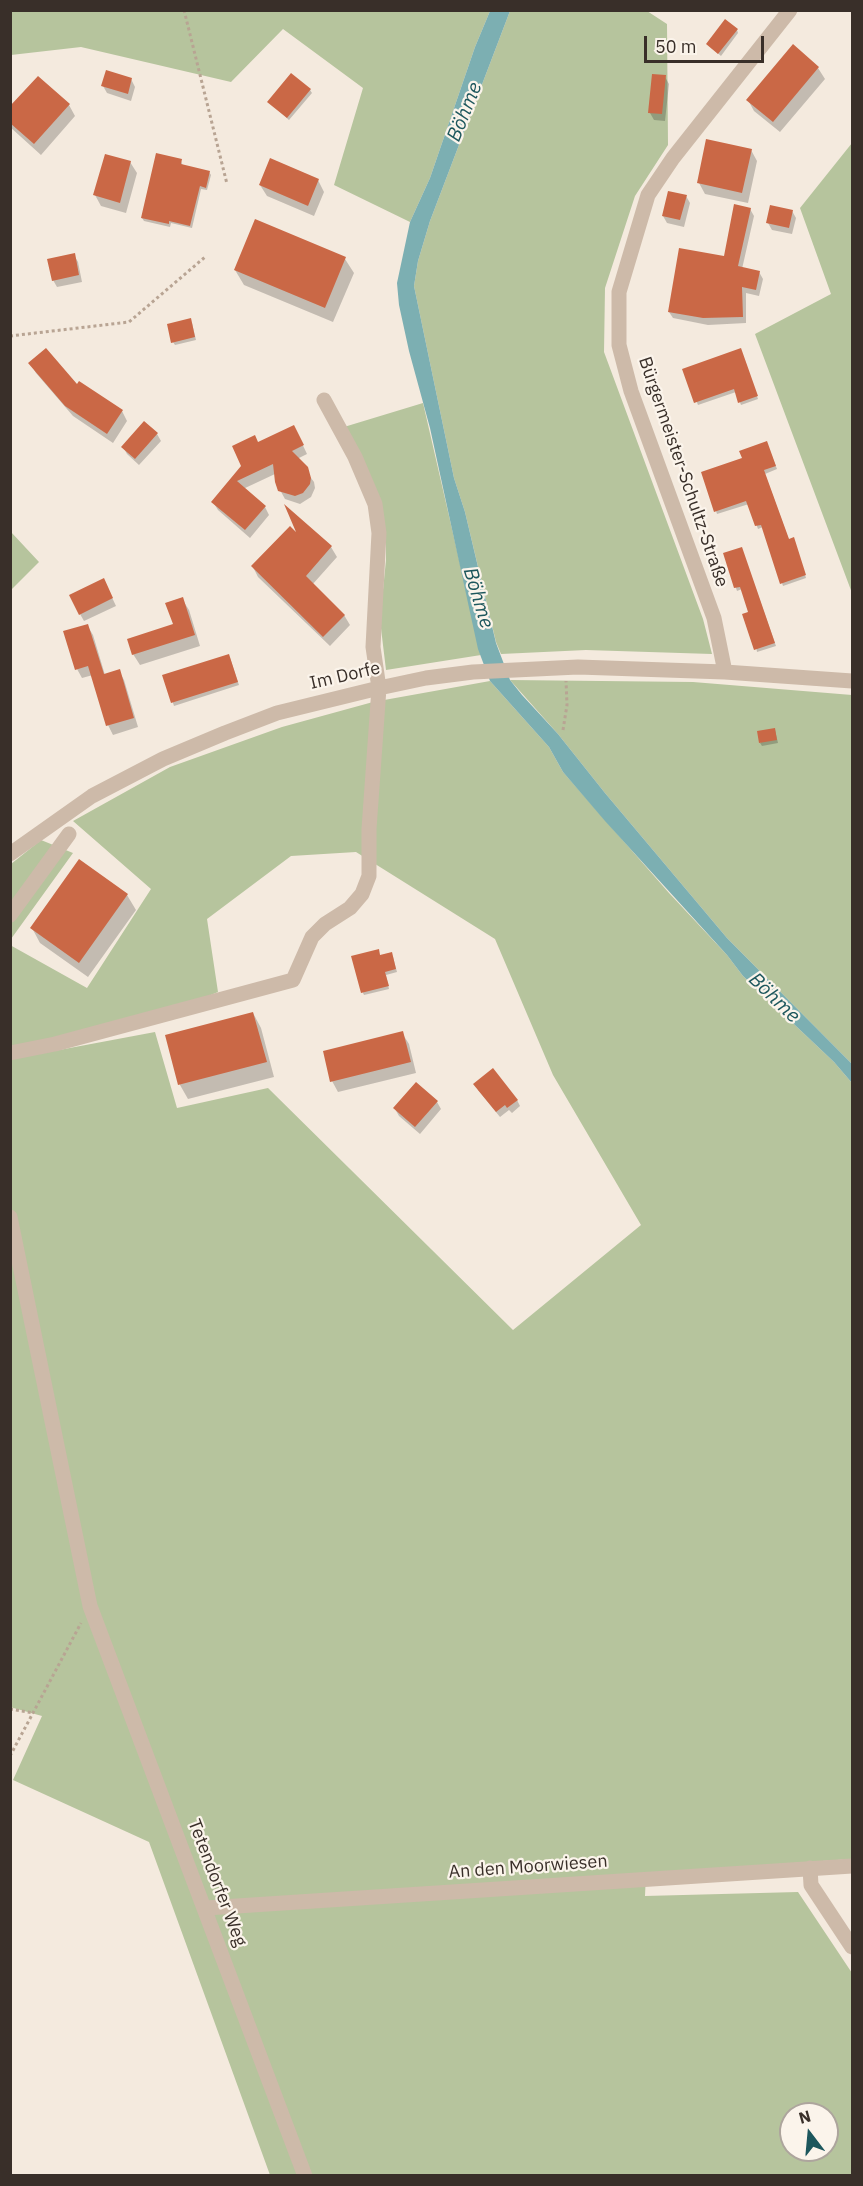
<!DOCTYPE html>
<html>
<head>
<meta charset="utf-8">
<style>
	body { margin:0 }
	#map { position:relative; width:863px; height:2186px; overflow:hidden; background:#f4eade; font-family:"IBM Plex Sans",sans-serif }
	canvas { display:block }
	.frame { position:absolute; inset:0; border:12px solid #392f29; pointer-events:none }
	.north { position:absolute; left:779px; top:2102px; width:60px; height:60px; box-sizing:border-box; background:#fbf4eb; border:2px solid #ada59d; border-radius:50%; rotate:344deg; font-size:16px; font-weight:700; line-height:24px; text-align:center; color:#392f29 }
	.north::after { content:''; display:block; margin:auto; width:21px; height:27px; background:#1d575d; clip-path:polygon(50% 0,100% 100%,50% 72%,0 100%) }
	.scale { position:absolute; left:644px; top:36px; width:120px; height:27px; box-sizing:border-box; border:3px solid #392f29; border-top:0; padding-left:8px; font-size:18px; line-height:21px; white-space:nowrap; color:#392f29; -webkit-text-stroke:4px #fbf4eb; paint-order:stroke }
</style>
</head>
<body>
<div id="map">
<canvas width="863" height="2186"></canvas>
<div class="frame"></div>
<div class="north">N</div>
<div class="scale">50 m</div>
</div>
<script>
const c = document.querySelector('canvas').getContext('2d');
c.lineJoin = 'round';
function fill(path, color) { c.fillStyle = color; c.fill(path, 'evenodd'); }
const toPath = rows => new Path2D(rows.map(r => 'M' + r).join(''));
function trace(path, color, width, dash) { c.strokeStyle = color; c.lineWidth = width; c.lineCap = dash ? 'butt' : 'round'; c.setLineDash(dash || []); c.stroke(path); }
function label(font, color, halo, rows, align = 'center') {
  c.font = font + ' "IBM Plex Sans",sans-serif'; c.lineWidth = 4.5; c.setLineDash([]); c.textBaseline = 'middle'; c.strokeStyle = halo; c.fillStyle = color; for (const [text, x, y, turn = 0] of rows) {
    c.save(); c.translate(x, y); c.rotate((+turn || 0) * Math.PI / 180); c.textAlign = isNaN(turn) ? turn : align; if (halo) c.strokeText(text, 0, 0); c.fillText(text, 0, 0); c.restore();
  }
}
const green = toPath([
	[10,11,490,11,475,47,430,178,410,222,334,185,363,88,283,29,231,82,81,47,11,55],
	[510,11,647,11,667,24,668,145,635,196,605,288,604,352,703,619,712,654,586,650,501,654,496,642,465,512,454,478,414,286,418,261,430,221],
	[852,143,852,593,755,334,831,294,800,208],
	[423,403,481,655,386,670,380,620,386,560,386,533,344,427],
	[11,532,39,562,11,590],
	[510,680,693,682,852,695,852,1064,727,938,605,793,558,734],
	[490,681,549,747,563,772,669,893,727,955,743,976,834,1062,852,1083,852,1859,646,1873,645,1896,798,1892,852,1973,852,2175,270,2175,149,1842,13,1780,42,1716,10,1707,11,1059,155,1032,177,1108,268,1088,513,1330,641,1225,553,1075,495,939,356,852,291,856,207,919,218,992,163,1015,11,1048,10,945,87,988,151,889,73,821,170,767,282,727,373,702],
	[791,2114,827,2114,827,2150,791,2150],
	[41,840,73,853,11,939,11,864]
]);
const water = toPath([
	[490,11,510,11,430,221,418,261,414,286,454,478,465,512,496,643,510,680,522,695,558,734,605,793,727,938,852,1064,852,1083,834,1062,743,976,727,955,605,821,563,772,549,747,490,681,478,649,430,428,409,351,399,305,397,283,410,222,430,178,475,47]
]);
const shadow = toPath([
	[737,30,738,33,721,56,707,44],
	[818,68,825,79,780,132,754,111,748,100],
	[665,77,669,84,665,121,654,120,650,113],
	[38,78,69,105,75,116,41,155,10,127,10,109],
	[131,79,135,87,131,101,107,93,103,86],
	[310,90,312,93,289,120,269,102],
	[751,150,757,161,748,203,705,194,699,183],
	[181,161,183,166,209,172,211,175,207,190,201,189,192,228,171,223,170,227,144,221,142,218],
	[130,162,137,173,126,213,101,206,95,195],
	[318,180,324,192,314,216,267,196,260,185],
	[686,196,690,203,684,227,667,223,663,216],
	[750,209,754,216,742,269,759,272,763,279,759,296,746,293,746,323,708,325,673,318,669,312,725,258],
	[792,211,796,218,792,234,772,230,768,223],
	[74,255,78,262,82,282,57,287,53,280],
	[345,259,354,273,333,322,244,285,235,270],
	[192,323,196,340,175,345,173,342],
	[742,353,758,399,741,405,736,392,698,405,684,370],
	[30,363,122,411,127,421,113,443,73,416,36,373],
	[157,434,161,441,139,465,127,454,123,447],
	[298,435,307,454,297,459,314,482,315,488,311,497,300,504,285,499,280,490,275,474,243,489,265,507,269,515,250,538,218,510,213,502,243,466,258,443],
	[768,446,777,469,765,474,789,540,795,542,806,578,783,586,763,527,758,529,749,504,717,514,716,511,744,459],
	[289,510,331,547,337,557,312,585,344,615,350,625,330,646,258,577,253,567,300,537],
	[743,552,776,646,757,652,750,613,742,589,737,591,736,588,725,554],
	[107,587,116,606,84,621,80,614],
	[182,599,189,610,200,646,140,665,133,654,175,625],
	[87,625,93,635,105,675,119,671,124,680,138,727,113,735,108,725,93,675,82,678,77,669],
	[230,658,239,685,174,706,164,676],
	[775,730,778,743,762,746,760,743],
	[127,895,136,910,88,977,40,943,32,928],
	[378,951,381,957,393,957,397,972,386,975,389,989,364,995,363,993],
	[253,1013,261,1028,274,1077,188,1099,180,1085,167,1036],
	[402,1033,409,1044,416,1073,338,1092,332,1081],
	[478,1090,517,1100,520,1106,512,1113,509,1110,500,1117],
	[437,1102,441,1109,420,1134,399,1116,395,1109]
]);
const building = toPath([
	[725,19,738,29,718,54,706,44],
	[793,44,819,67,773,122,746,100],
	[106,70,132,78,128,94,101,86],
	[291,73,311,89,287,118,267,102],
	[652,74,666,75,662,114,648,113],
	[38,76,70,104,34,144,10,123,10,106],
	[706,139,752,149,742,193,697,183],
	[156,153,182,159,181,164,210,171,206,188,200,186,190,226,169,221,169,224,141,218],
	[105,154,131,161,120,203,93,195],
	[270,158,319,179,308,206,259,185],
	[668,191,687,195,680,220,662,216],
	[734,204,751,208,738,266,760,271,756,290,742,287,743,317,703,318,668,312,679,248,724,256],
	[770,205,793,210,789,228,766,223],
	[255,219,346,257,325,308,234,270],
	[75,253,79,275,52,281,47,259],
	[191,318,195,337,171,343,167,324],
	[46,348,77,384,79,381,123,410,107,434,65,406,28,363],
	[741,348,758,396,738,403,734,389,694,403,682,369],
	[144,421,158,433,135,459,121,447],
	[294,425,304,445,292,451,308,467,311,478,310,484,303,493,295,496,278,491,275,482,273,464,237,481,266,506,245,530,211,502,241,466,232,446,255,435,258,442],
	[767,441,776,466,764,470,789,539,794,537,806,575,780,584,761,525,755,526,746,501,714,512,701,472,742,458,739,451],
	[284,504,332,546,306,576,345,615,323,637,251,566,290,526,296,532],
	[742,547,775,643,754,650,742,614,748,612,740,587,734,588,723,553],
	[104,578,113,598,79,615,69,595],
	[183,597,195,635,132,655,127,639,173,624,165,603],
	[88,624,104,674,120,669,134,718,106,726,88,666,75,670,63,631],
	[229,654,238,682,171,703,162,675],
	[775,728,777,740,759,743,757,731],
	[79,859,128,894,79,963,30,928],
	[379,949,380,955,392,952,396,969,385,972,389,986,361,993,351,956],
	[253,1012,267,1062,178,1085,165,1035],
	[403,1031,411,1062,330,1082,323,1051],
	[493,1068,518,1100,507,1108,505,1105,496,1112,473,1084],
	[416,1082,438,1101,415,1127,393,1108]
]);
const path = toPath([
	[184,10,227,184],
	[10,336,129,322,205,257],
	[563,730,567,705,566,681],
	[10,1709,33,1713],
	[10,1756,81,1623]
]);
const minor = toPath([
	[725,672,714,618,631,391,619,345,619,292,648,195,673,158,790,10],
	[10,854,92,796,163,759,225,733,277,713,379,688,426,678,473,672,578,667,725,672,852,681],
	[10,915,69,834],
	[10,1053,55,1044,293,980,312,937,325,924,350,908,362,894,369,876,369,829,379,688,373,647,379,533,375,504,355,457,324,400],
	[10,1217,90,1606,305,2176],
	[810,1868,811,1885,852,1947],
	[206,1908,852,1866]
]);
const streetNames = [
	["Bürgermeister-Schultz-Straße",683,472,71],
	["Im Dorfe",345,676,-13],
	["An den Moorwiesen",528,1867,-4],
	["Tetendorfer Weg",217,1883,69]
];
const waterNames = [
	["Böhme",465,112,-68],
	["Böhme",478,598,73],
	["Böhme",774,998,44]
];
fill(green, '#b6c49d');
fill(water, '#7cafb2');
fill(shadow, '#0003');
fill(building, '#ca6846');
trace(path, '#b8a493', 3, [3, 3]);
trace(minor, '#cdbaa9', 15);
label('18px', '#392f29', '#fbf4eb', streetNames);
label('italic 20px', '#1d575d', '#fbf4eb', waterNames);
</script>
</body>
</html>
